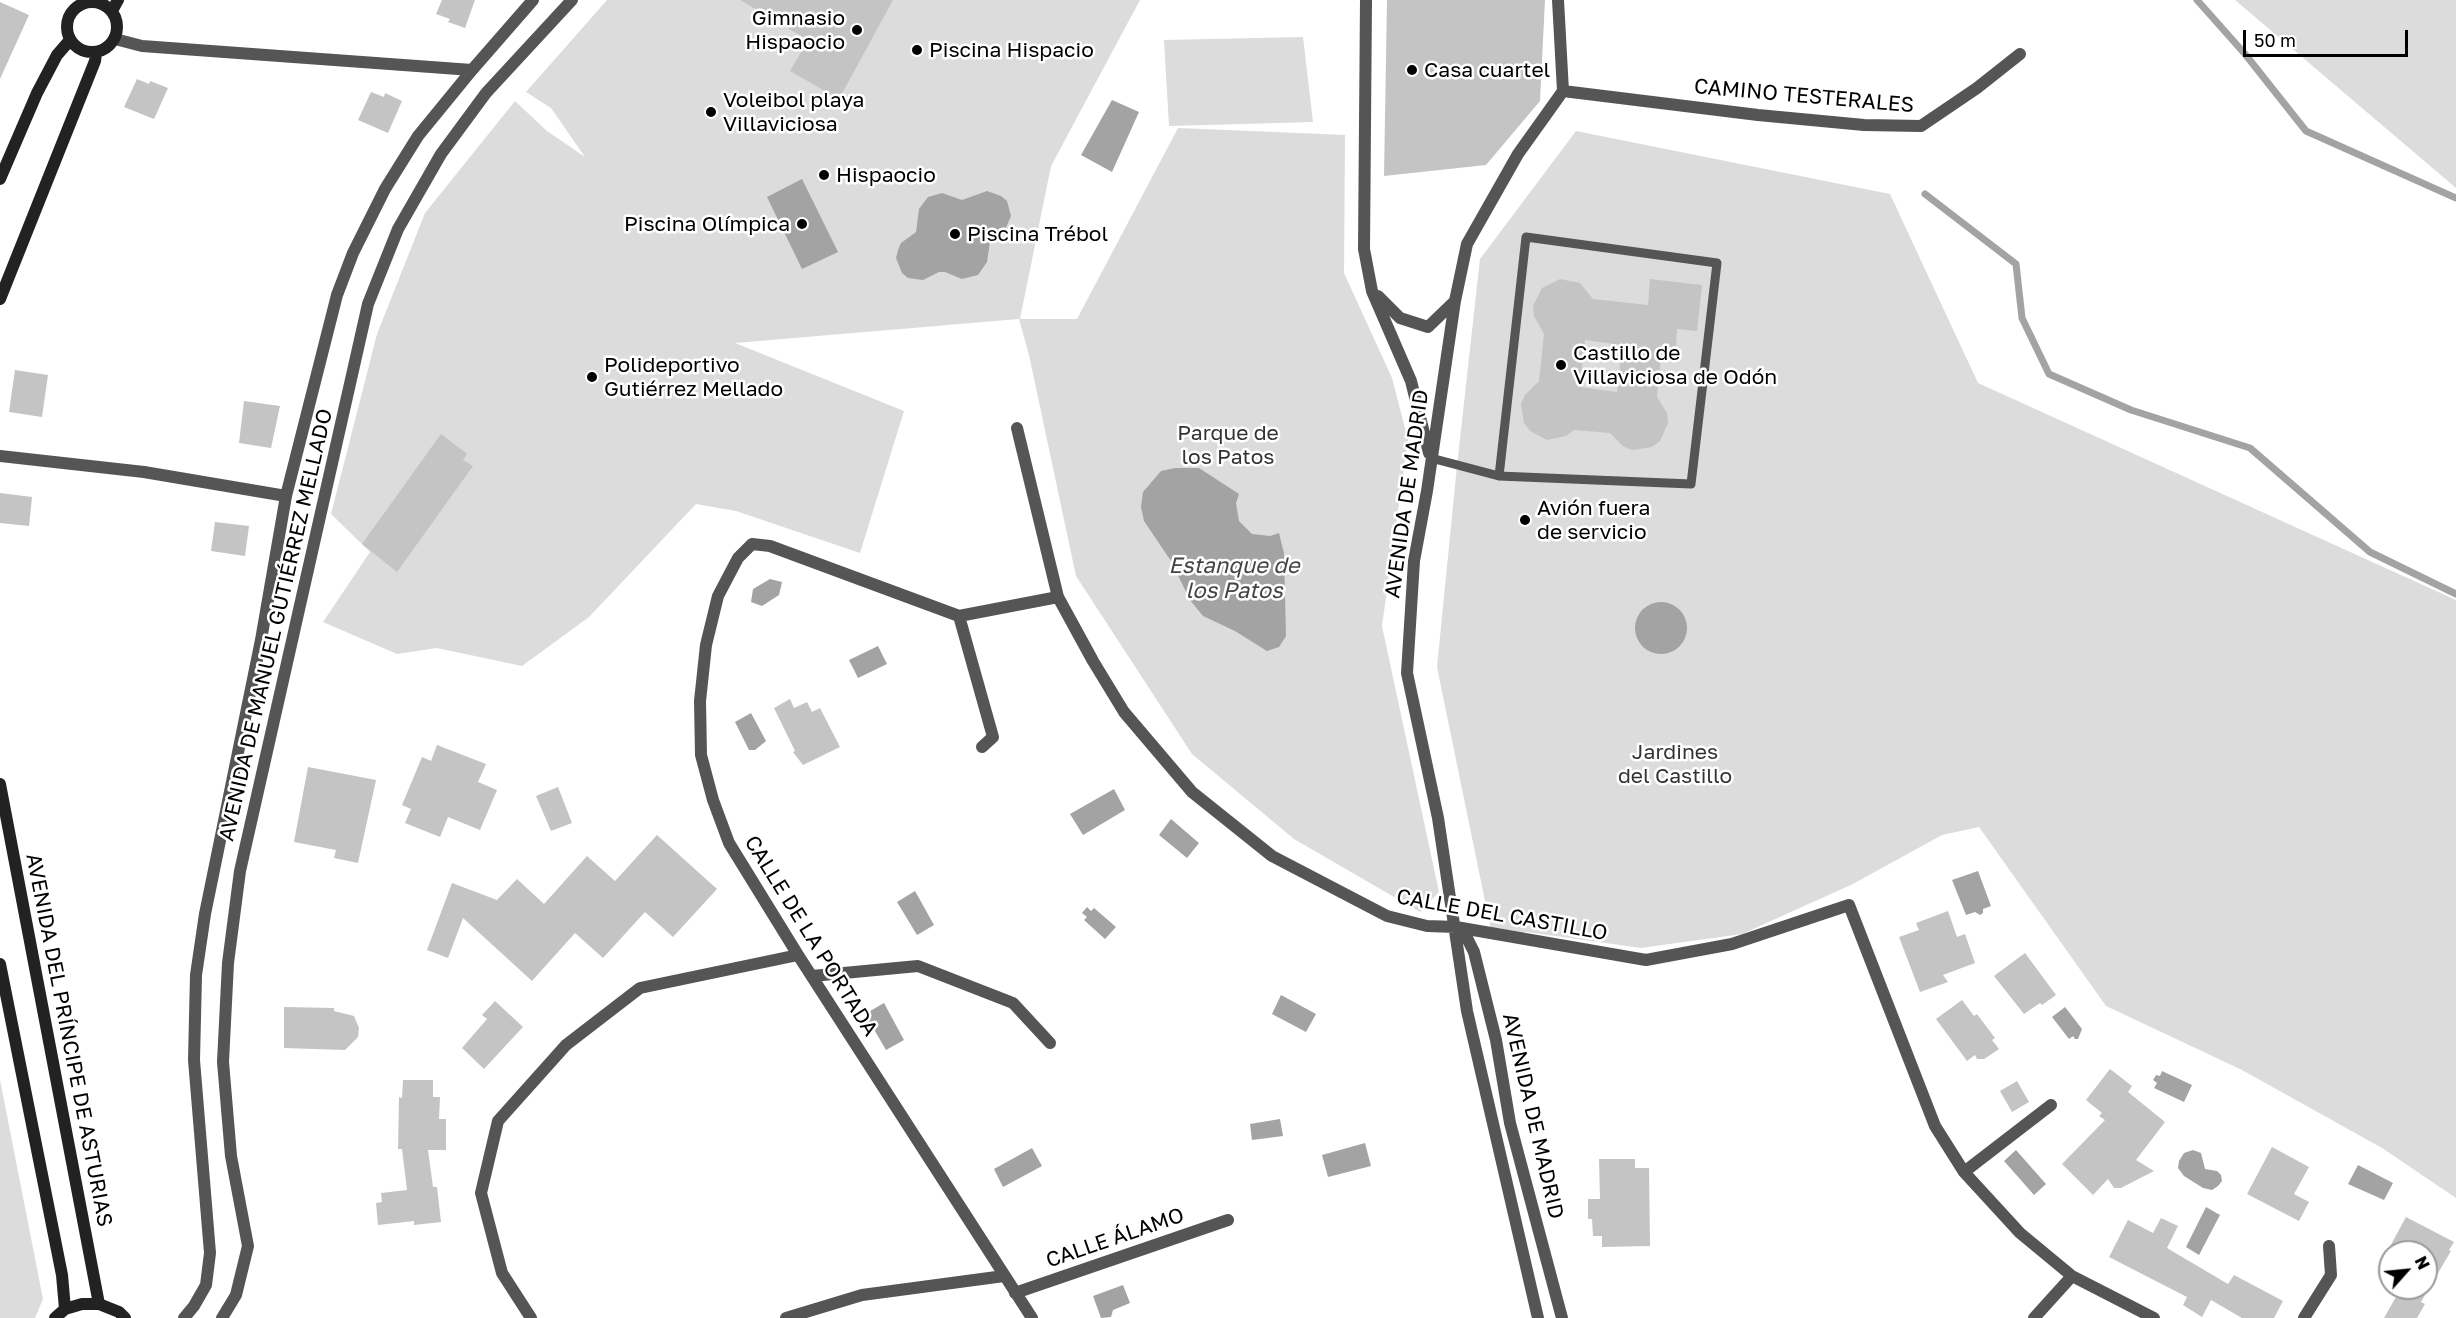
<!DOCTYPE html>
<html>
<head>
<meta charset="utf-8">
<style>
	body { margin:0 }
	#map { position:relative; width:2456px; height:1318px; overflow:hidden; background:#fff; font-family:"Golos Text",sans-serif }
	canvas { display:block }
	.north { position:absolute; left:2378px; top:1240px; width:60px; height:60px; box-sizing:border-box; background:#fff; border:2px solid #999; border-radius:50%; rotate:63deg; font-size:16px; font-weight:700; line-height:24px; text-align:center; color:#000 }
	.north::after { content:''; display:block; margin:auto; width:21px; height:27px; background:#000; clip-path:polygon(50% 0,100% 100%,50% 72%,0 100%) }
	.scale { position:absolute; left:2243px; top:30px; width:165px; height:27px; box-sizing:border-box; border:3px solid #000; border-top:0; padding-left:8px; font-size:18px; line-height:21px; white-space:nowrap; color:#000; -webkit-text-stroke:4px #fff; paint-order:stroke }
</style>
</head>
<body>
<div id="map">
<canvas width="2456" height="1318"></canvas>
<div class="north">N</div>
<div class="scale">50 m</div>
</div>
<script>
const c = document.querySelector('canvas').getContext('2d');
c.lineJoin = 'round';
function fill(path, color) { c.fillStyle = color; c.fill(path, 'evenodd'); }
const toPath = rows => new Path2D(rows.map(r => 'M' + r).join(''));
function trace(path, color, width, dash) { c.strokeStyle = color; c.lineWidth = width; c.lineCap = dash ? 'butt' : 'round'; c.setLineDash(dash || []); c.stroke(path); }
function label(font, color, halo, rows, align = 'center') {
  c.font = font + ' "Golos Text",sans-serif'; c.lineWidth = 5; c.setLineDash([]); c.textBaseline = 'middle'; c.strokeStyle = halo; c.fillStyle = color; for (const [text, x, y, turn = 0] of rows) {
    c.save(); c.translate(x, y); c.rotate((+turn || 0) * Math.PI / 180); c.textAlign = isNaN(turn) ? turn : align; if (halo) c.strokeText(text, 0, 0); c.fillText(text, 0, 0); c.restore();
  }
}
const green = toPath([
	[607,0,1140,0,1051,166,1020,319,1077,319,1178,128,1345,135,1344,273,1392,378,1408,440,1382,626,1439,892,1420,912,1294,839,1192,754,1076,576,1029,355,1019,319,735,343,904,411,860,553,736,511,696,504,589,617,522,666,437,648,397,654,323,622,370,552,331,514,377,334,425,213,515,101,547,131,585,157,551,108,526,92],
	[2235,0,2456,0,2456,188],
	[1303,37,1313,122,1169,126,1164,40],
	[1576,131,1890,194,1978,383,2456,600,2456,1198,2382,1148,2242,1070,2106,1006,1979,827,1942,835,1853,884,1742,934,1641,948,1527,932,1493,940,1437,667,1457,466,1480,259],
	[0,1080,43,1299,35,1318,0,1318]
]);
const water = toPath([
	[1112,100,1139,112,1112,172,1081,155],
	[802,179,838,252,802,269,767,197],
	[987,191,1001,196,1007,201,1011,216,1005,230,990,242,987,262,978,275,962,279,945,272,939,272,923,280,908,278,902,273,896,258,898,250,901,243,916,232,919,209,928,197,942,193,962,200],
	[1175,468,1199,468,1239,494,1236,503,1239,521,1252,534,1270,536,1279,533,1284,553,1286,636,1279,647,1267,651,1235,631,1203,616,1190,600,1171,561,1144,521,1141,507,1143,492,1161,471],
	[770,579,782,582,779,595,762,606,751,602,753,589],
	'1635 628a26 26 0 1 1 52 0a26 26 0 1 1-52 0Z',
	[878,646,887,664,858,678,849,660],
	[751,713,766,741,755,750,749,750,735,722],
	[1114,789,1125,810,1083,835,1070,814],
	[1171,819,1199,843,1187,858,1159,835],
	[1978,871,1991,906,1983,909,1983,913,1980,915,1975,912,1966,915,1952,880],
	[915,891,934,925,917,935,897,902],
	[1087,907,1091,911,1094,908,1116,927,1105,939,1084,920,1087,917,1082,913],
	[1281,995,1316,1014,1306,1032,1272,1014],
	[884,1003,904,1040,886,1050,865,1014],
	[2065,1007,2082,1029,2078,1039,2075,1039,2073,1036,2069,1039,2052,1017],
	[2162,1071,2192,1085,2184,1102,2154,1088,2157,1083,2153,1080,2156,1075,2160,1076],
	[1280,1119,1283,1136,1252,1140,1250,1124],
	[1365,1143,1371,1166,1328,1177,1322,1155],
	[1032,1148,1042,1166,1003,1187,994,1169],
	[2016,1150,2046,1184,2034,1195,2004,1161],
	[2193,1150,2201,1153,2205,1169,2217,1171,2221,1175,2222,1181,2218,1186,2212,1190,2203,1188,2184,1176,2178,1168,2179,1161,2184,1153],
	[2358,1165,2393,1183,2384,1200,2348,1184],
	[2206,1207,2220,1215,2199,1255,2186,1247],
	[1123,1285,1130,1303,1113,1310,1111,1317,1101,1318,1093,1296]
]);
const stream = toPath([
	[2197,0,2245,54,2306,131,2456,198],
	[1925,194,2016,264,2022,318,2049,374,2131,410,2250,448,2370,552,2456,594]
]);
const building = toPath([
	[442,0,475,0,465,28,448,22,450,19,436,14],
	[740,0,893,0,839,99,790,71,808,40],
	[1387,0,1545,0,1540,101,1486,165,1384,176],
	[0,2,29,15,0,79],
	[137,79,149,84,150,81,168,88,154,119,124,107],
	[371,92,384,97,385,93,402,101,388,133,358,120],
	[1560,279,1580,283,1593,299,1648,305,1650,279,1702,285,1697,331,1677,329,1676,346,1662,348,1657,397,1667,413,1668,423,1660,441,1652,447,1633,450,1624,447,1610,433,1574,430,1566,436,1547,440,1530,431,1524,423,1521,404,1525,395,1539,381,1544,334,1534,316,1533,306,1542,288],
	[1585,340,1622,345,1617,392,1580,387],
	[15,370,48,375,42,417,9,412],
	[244,401,280,406,271,448,239,443],
	[441,434,467,454,463,460,473,466,397,572,362,544],
	[0,493,32,497,29,526,0,523],
	[215,522,249,526,245,556,211,551],
	[790,699,794,708,807,702,812,712,820,708,840,747,803,765,793,752,795,751,774,708],
	[437,745,486,764,478,782,497,790,480,830,448,817,440,837,405,823,411,809,402,805,422,757,431,761],
	[308,767,376,780,358,863,334,858,336,850,294,842],
	[558,787,572,823,551,831,536,796],
	[657,835,717,889,673,937,645,912,603,958,575,933,532,981,463,918,448,958,427,950,452,883,497,900,517,879,544,904,587,856,615,881],
	[1948,911,1957,937,1965,934,1975,963,1943,975,1948,982,1920,992,1899,937,1919,930,1916,923],
	[2025,953,2056,995,2042,1005,2040,1003,2024,1014,1994,976],
	[1962,1000,1974,1016,1977,1014,1995,1038,1992,1040,1999,1049,1984,1059,1977,1059,1975,1055,1967,1061,1936,1019],
	[495,1001,523,1027,484,1069,462,1048,487,1019,482,1015],
	[284,1007,334,1008,334,1011,354,1016,359,1028,358,1037,345,1050,284,1048],
	[2110,1069,2132,1086,2128,1092,2165,1122,2136,1160,2154,1171,2121,1188,2114,1188,2108,1179,2093,1195,2062,1164,2105,1120,2099,1116,2102,1113,2086,1100],
	[403,1080,433,1080,433,1097,440,1097,439,1119,446,1119,446,1150,428,1150,433,1187,437,1187,441,1222,414,1225,414,1221,378,1225,376,1203,382,1202,381,1193,407,1190,402,1149,398,1149,399,1097,402,1098],
	[2017,1081,2029,1102,2012,1112,2000,1091],
	[2272,1147,2309,1167,2294,1194,2309,1202,2299,1221,2247,1194],
	[1599,1159,1635,1159,1635,1168,1649,1168,1650,1246,1602,1247,1602,1236,1593,1236,1592,1219,1588,1219,1588,1199,1600,1199],
	[2406,1217,2454,1242,2449,1250,2451,1251,2421,1302,2425,1304,2417,1318,2384,1318,2401,1288,2426,1288,2426,1252,2387,1252],
	[2161,1218,2178,1226,2167,1248,2228,1284,2234,1275,2283,1301,2274,1318,2242,1318,2211,1300,2202,1317,2183,1305,2187,1297,2109,1257,2128,1220,2153,1233]
]);
const lane = toPath([
	[1431,458,1499,476,1691,484,1717,263,1526,237,1499,476]
]);
const street = toPath([
	[1366,0,1364,249,1372,291,1411,381,1429,453],
	[1558,0,1563,91],
	[115,39,142,46,472,70],
	[1563,91,1758,115,1864,125,1921,126,1977,88,2020,54],
	[1378,296,1400,318,1428,327,1455,301],
	[1017,428,1058,597,1093,661,1124,712,1192,792,1272,856,1387,916,1427,926,1456,927,1646,960,1732,944,1849,905,1935,1126,1964,1172,2020,1233,2072,1276,2154,1318],
	[0,456,144,472,286,496],
	[959,616,993,737,982,747],
	[1456,927,1467,938,1474,952,1496,1040,1510,1123,1562,1318],
	[812,976,918,966,1013,1003,1050,1043],
	[1964,1172,2051,1105],
	[1015,1293,1228,1220],
	[184,1318,194,1306,206,1285,210,1253,194,1060,196,975,205,914,261,640,286,496,337,295,353,253,385,189,418,136,472,70,533,0],
	[222,1318,236,1295,248,1246,231,1156,223,1062,228,963,240,871,368,304,398,229,441,154,486,93,572,0],
	[531,1318,502,1273,481,1193,498,1121,566,1045,640,988,798,955],
	[786,1318,862,1295,1004,1276],
	[1032,1318,798,955,729,843,713,800,701,755,700,701,706,645,718,596,738,558,752,544,770,546,959,616,1058,597],
	[1538,1318,1467,1011,1438,818,1407,673,1414,561,1427,491,1455,301,1467,244,1518,154,1563,91],
	[2034,1318,2072,1276],
	[2304,1318,2331,1275,2329,1246]
]);
const secondary = toPath([
	'67 27a25 25 0 1 1 50 0a25 25 0 1 1-50 0Z',
	[112,11,118,0],
	[0,179,37,93,57,55,70,40],
	[0,299,95,61,96,53],
	[0,784,99,1304],
	[0,964,62,1275,65,1309],
	[55,1318,65,1309,82,1304,99,1304,119,1312,125,1318]
]);
const markers = [
	[857,30,6,"#000"],
	[917,50,6,"#000"],
	[1412,70,6,"#000"],
	[711,112,6,"#000"],
	[824,175,6,"#000"],
	[802,224,6,"#000"],
	[955,234,6,"#000"],
	[1561,365,6,"#000"],
	[592,377,6,"#000"],
	[1525,520,6,"#000"]
];
const poiNames = [
	["Gimnasio",845,18,"right"],
	["Hispaocio",845,42,"right"],
	["Piscina Hispacio",929,50],
	["Casa cuartel",1424,70],
	["Voleibol playa",723,100],
	["Villaviciosa",723,124],
	["Hispaocio",836,175],
	["Piscina Olímpica",790,224,"right"],
	["Piscina Trébol",967,234],
	["Castillo de",1573,353],
	["Villaviciosa de Odón",1573,377],
	["Polideportivo",604,365],
	["Gutiérrez Mellado",604,389],
	["Avión fuera",1537,508],
	["de servicio",1537,532]
];
const streetNames = [
	["CAMINO TESTERALES",1804,96,5],
	["AVENIDA DE MADRID",1407,494,-82],
	["AVENIDA DE MANUEL GUTIÉRREZ MELLADO",276,625,-77],
	["CALLE DEL CASTILLO",1502,915,10],
	["CALLE DE LA PORTADA",811,936,58],
	["AVENIDA DEL PRÍNCIPE DE ASTURIAS",69,1040,79],
	["AVENIDA DE MADRID",1533,1116,77],
	["CALLE ÁLAMO",1115,1238,-19]
];
const parkNames = [
	["Parque de",1228,433],
	["los Patos",1228,457],
	["Jardines",1675,752],
	["del Castillo",1675,776]
];
const waterNames = [
	["Estanque de",1234,566],
	["los Patos",1234,591]
];
fill(green, '#dcdcdc');
fill(water, '#a3a3a3');
trace(stream, '#a3a3a3', 7);
fill(building, '#c4c4c4');
trace(lane, '#555', 9);
trace(street, '#555', 12);
trace(secondary, '#222', 12);
for (const [x, y, r, color] of markers) { const dot = new Path2D(); dot.arc(x, y, r, 0, 2 * Math.PI); c.fillStyle = color; c.fill(dot); trace(dot, '#fff', 2); }
label('21px', '#000', '#fff', poiNames, 'left');
label('21px', '#000', '#fff', streetNames);
label('21px', '#333', '#fff', parkNames);
label('italic 22px', '#444', '#fff', waterNames);
</script>
</body>
</html>
